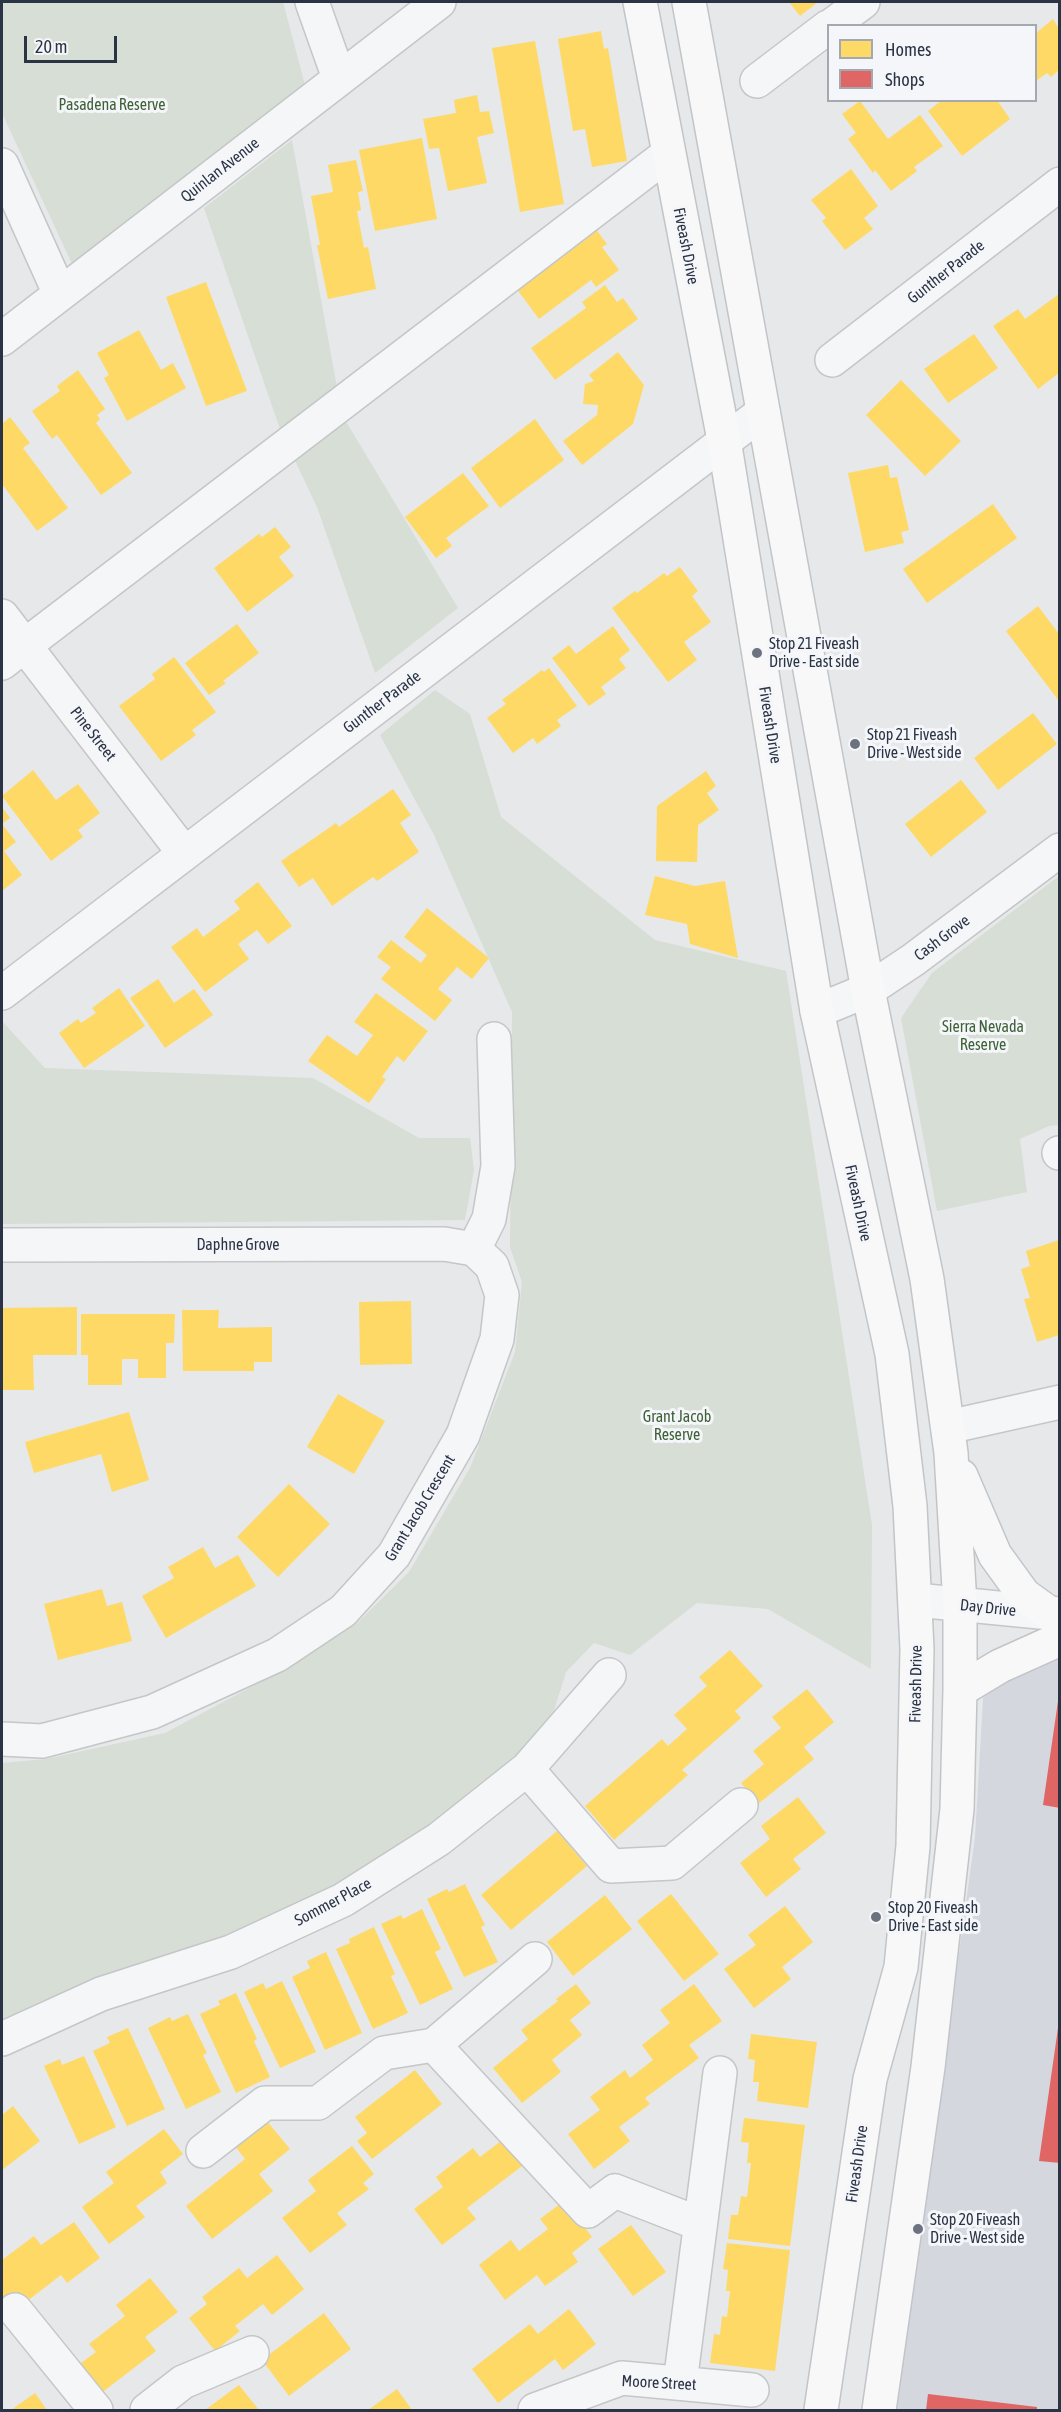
<!DOCTYPE html>
<html>
<head>
<meta charset="utf-8">
<style>
	body { margin:0 }
	#map { position:relative; width:1061px; height:2412px; overflow:hidden; background:#e6e8ea; font-family:"Asap Condensed",sans-serif }
	canvas { display:block }
	.frame { position:absolute; inset:0; border:3px solid #2b3445; pointer-events:none }
	.legend { position:absolute; left:827px; top:24px; width:210px; height:78px; box-sizing:border-box; background:#f4f6f9; border:2px solid #a4a8b1; margin:0; padding:8px 10px; list-style:none; font-size:18px; color:#2b3445 }
	.legend li { display:flex; align-items:center; gap:12px; height:30px }
	.legend b { width:30px; border:2px solid #a4a8b1 }
	.scale { position:absolute; left:24px; top:36px; width:93px; height:27px; box-sizing:border-box; border:3px solid #2b3445; border-top:0; padding-left:8px; font-size:18px; line-height:21px; white-space:nowrap; color:#2b3445; -webkit-text-stroke:4px #f4f6f9; paint-order:stroke }
</style>
</head>
<body>
<div id="map">
<canvas width="1061" height="2412"></canvas>
<div class="frame"></div>
<ul class="legend">
<li><b style="height:16px;background:#ffd966"></b>Homes</li>
<li><b style="height:16px;background:#e06666"></b>Shops</li>
</ul>
<div class="scale">20 m</div>
</div>
<script>
const c = document.querySelector('canvas').getContext('2d');
c.lineJoin = 'round';
function fill(path, color) { c.fillStyle = color; c.fill(path, 'evenodd'); }
const toPath = rows => new Path2D(rows.map(r => 'M' + r).join(''));
function trace(path, color, width, dash) { c.strokeStyle = color; c.lineWidth = width; c.lineCap = dash ? 'butt' : 'round'; c.setLineDash(dash || []); c.stroke(path); }
function label(font, color, halo, rows, align = 'center') {
  c.font = font + ' "Asap Condensed",sans-serif'; c.lineWidth = 6; c.setLineDash([]); c.textBaseline = 'middle'; c.strokeStyle = halo; c.fillStyle = color; for (const [text, x, y, turn = 0] of rows) {
    c.save(); c.translate(x, y); c.rotate((+turn || 0) * Math.PI / 180); c.textAlign = isNaN(turn) ? turn : align; if (halo) c.strokeText(text, 0, 0); c.fillText(text, 0, 0); c.restore();
  }
}
const built = toPath([
	[1059,1651,1059,2410,896,2410,975,1837,984,1683]
]);
const green = toPath([
	[2,2,283,2,305,85,73,266,2,113],
	[292,140,342,415,458,608,375,673,317,507,280,429,204,208],
	[435,690,470,714,501,817,655,940,786,971,872,1525,871,1669,768,1609,697,1603,630,1655,594,1643,566,1672,550,1723,487,1782,366,1870,253,1928,2,2022,2,1763,46,1759,165,1733,298,1662,357,1623,409,1572,470,1468,515,1352,522,1282,510,1247,512,1012,434,835,380,735],
	[1059,876,1059,1125,1049,1126,1020,1139,1027,1192,937,1211,901,1018,932,973],
	[2,1021,45,1068,313,1078,419,1138,470,1138,474,1170,465,1220,2,1224]
]);
const homes = toPath([
	[789,2,818,2,800,16],
	[1053,19,1059,29,1059,70,1051,77,1047,73,1036,81,1036,33],
	[601,31,604,49,608,48,627,161,592,167,585,129,573,131,558,39],
	[535,41,564,204,520,212,492,48],
	[477,95,480,112,489,111,494,133,477,137,487,183,448,191,439,148,429,149,423,119,456,113,454,100],
	[942,100,997,100,1010,119,962,156,928,111],
	[860,101,888,139,920,115,943,146,914,167,917,171,891,191,875,170,873,173,848,139,856,133,842,114],
	[422,138,437,219,375,231,359,150],
	[356,160,363,191,358,192,361,210,357,211,364,248,368,247,376,289,328,299,317,245,320,245,311,196,333,192,328,165],
	[851,169,878,206,864,218,873,229,845,250,822,221,826,218,811,200],
	[592,224,607,244,602,247,619,270,596,287,591,280,539,319,513,284],
	[206,282,247,391,206,406,166,297],
	[605,285,617,302,623,298,638,319,555,380,531,348,586,308,582,302],
	[1059,294,1059,373,1038,389,993,326,1018,309,1025,319],
	[139,330,161,370,173,363,186,388,127,421,104,378,109,375,97,353],
	[974,334,998,368,948,403,924,369],
	[618,352,644,385,633,424,582,465,563,441,597,415,598,405,583,404,585,384,594,381,589,375],
	[78,370,105,409,97,415,100,419,96,423,132,473,101,495,57,435,52,439,32,411,60,391,57,386],
	[901,380,961,441,925,476,866,415],
	[10,417,30,443,23,448,68,508,37,531,2,484,2,424],
	[535,419,564,460,500,508,471,468],
	[888,465,890,478,897,477,909,530,901,532,904,543,865,552,848,473],
	[463,473,489,506,446,538,452,546,436,558,405,517],
	[993,504,1017,538,927,603,903,569],
	[275,527,291,547,279,557,294,576,247,612,214,568,259,534,262,537],
	[680,567,698,591,692,596,711,622,684,642,697,660,668,682,612,608,635,591,637,593,664,573,667,576],
	[1038,606,1059,634,1059,701,1006,631],
	[237,624,259,653,223,681,226,683,209,695,185,663],
	[613,626,630,650,619,659,626,668,601,687,606,694,589,706,552,658,569,645,576,654],
	[174,657,216,712,192,730,196,735,161,761,119,706,155,679,152,674],
	[549,668,577,706,557,720,561,726,537,744,533,738,513,753,487,718,506,704,502,700,542,670,544,672],
	[1033,713,1057,744,998,790,974,758],
	[33,770,56,800,78,784,100,813,78,830,83,837,51,861,2,796],
	[706,771,716,786,707,793,719,810,698,825,697,862,656,861,657,806],
	[961,780,987,812,931,857,905,824],
	[393,789,411,815,400,823,419,852,377,881,373,877,332,906,313,878,299,887,281,861,336,823,339,827],
	[2,807,10,818,2,824,16,842,4,851,22,875,2,891],
	[655,876,695,886,725,881,738,958,690,944,687,924,645,915],
	[258,882,292,926,268,944,257,930,238,944,249,959,205,992,171,947,197,928,203,937,240,909,234,901],
	[427,908,489,958,472,979,457,967,438,989,452,1000,435,1021,381,979,391,967,377,957,391,940,421,963,427,955,404,937],
	[158,979,174,1003,194,989,213,1015,165,1048,130,998],
	[119,988,145,1026,84,1068,59,1033,78,1019,81,1023,96,1013,92,1008],
	[376,993,428,1031,404,1062,397,1056,382,1077,386,1079,369,1103,308,1061,327,1035,357,1056,373,1035,354,1022],
	[1059,1240,1059,1335,1037,1342,1024,1299,1030,1298,1021,1269,1030,1266,1026,1251],
	[411,1301,412,1364,360,1365,359,1302],
	[77,1307,77,1355,33,1355,34,1390,2,1390,2,1308],
	[182,1310,219,1310,218,1328,272,1327,272,1362,254,1362,254,1371,183,1371],
	[81,1314,175,1314,174,1343,166,1343,166,1378,138,1378,138,1359,122,1359,122,1385,88,1385,88,1355,81,1355],
	[338,1394,385,1421,354,1474,307,1447],
	[129,1412,149,1480,112,1492,101,1454,34,1473,25,1442],
	[289,1484,330,1524,278,1577,237,1537],
	[203,1547,215,1568,238,1555,256,1586,166,1638,142,1596,174,1578,168,1567],
	[102,1589,107,1606,122,1602,132,1641,58,1660,44,1604],
	[730,1650,763,1686,735,1711,741,1718,682,1770,688,1775,614,1840,585,1806,662,1739,668,1746,687,1729,674,1715,707,1686,699,1677],
	[807,1689,834,1722,804,1747,814,1759,758,1804,741,1783,764,1764,753,1751,781,1728,772,1717],
	[798,1797,826,1833,793,1859,801,1869,766,1897,740,1863,770,1839,761,1826],
	[557,1831,587,1866,511,1930,481,1895],
	[465,1884,485,1925,481,1927,498,1962,464,1977,427,1899,447,1889,449,1892],
	[671,1894,719,1954,684,1981,637,1921],
	[605,1895,632,1929,573,1976,547,1942],
	[785,1906,813,1942,782,1967,791,1979,754,2008,724,1969,756,1945,748,1935],
	[422,1909,441,1949,435,1952,453,1989,420,2005,381,1924,401,1915,403,1919],
	[374,1927,395,1974,391,1976,408,2013,373,2029,336,1949,350,1943,349,1939],
	[326,1952,362,2033,325,2050,292,1977,310,1968,307,1961],
	[282,1981,316,2052,280,2068,244,1992,263,1983,266,1989],
	[576,1984,591,2003,570,2020,582,2035,552,2060,561,2072,522,2103,493,2068,528,2039,521,2030,558,2001,556,1999],
	[694,1984,722,2021,689,2045,699,2058,645,2098,650,2104,619,2127,630,2141,594,2169,568,2134,600,2110,590,2097,625,2070,630,2078,653,2060,642,2045,670,2023,660,2010],
	[236,1993,257,2039,254,2041,270,2077,236,2093,200,2014,220,2005,218,2001],
	[188,2014,207,2053,203,2055,221,2092,186,2109,148,2028,170,2017,172,2021],
	[128,2028,165,2109,127,2126,93,2051,110,2043,107,2037],
	[751,2034,817,2042,808,2108,757,2101,759,2082,753,2082,755,2060,748,2059],
	[84,2056,116,2127,79,2144,44,2066,60,2059,62,2065],
	[415,2070,442,2104,372,2159,357,2141,367,2133,355,2117],
	[13,2106,40,2141,2,2170,2,2115],
	[744,2118,805,2125,790,2246,728,2239,731,2215,738,2215,741,2196,747,2197,751,2163,747,2163,749,2143,741,2142],
	[266,2120,290,2149,259,2174,273,2191,212,2239,186,2206,245,2159,234,2145],
	[164,2129,183,2154,160,2172,167,2183,136,2206,145,2217,109,2244,82,2207,114,2183,106,2172],
	[501,2141,522,2166,467,2208,476,2219,442,2245,414,2209,443,2187,436,2177,473,2148,480,2157],
	[352,2146,374,2174,363,2183,369,2189,337,2213,347,2225,310,2253,282,2218,316,2191,308,2180],
	[564,2201,592,2237,572,2253,578,2262,545,2286,537,2275,505,2300,479,2265,511,2240,519,2251,548,2229,540,2219],
	[74,2222,100,2258,67,2283,61,2275,26,2302,20,2293,2,2307,2,2260,34,2236,41,2245],
	[631,2225,666,2272,633,2296,598,2249],
	[727,2243,790,2250,775,2371,710,2363,714,2334,720,2335,722,2316,727,2317,730,2291,726,2291,728,2270,723,2269],
	[277,2255,304,2289,272,2315,263,2304,235,2326,240,2331,215,2351,189,2318,207,2304,202,2297,239,2268,247,2278],
	[150,2278,178,2312,145,2337,156,2351,100,2394,77,2366,96,2352,89,2344,125,2316,116,2305],
	[569,2309,596,2344,563,2370,555,2359,498,2403,472,2369,530,2324,538,2334],
	[324,2313,351,2349,289,2396,262,2360],
	[239,2385,259,2410,205,2410],
	[397,2389,412,2410,368,2410],
	[35,2393,47,2410,11,2410]
]);
const shops = toPath([
	[1058,1701,1060,1701,1060,1808,1043,1805],
	[1058,2028,1060,2028,1060,2163,1039,2161],
	[928,2394,1037,2407,1037,2410,926,2410]
]);
const minor = toPath([
	[312,2,339,78],
	[831,26,863,2],
	[757,81,828,27],
	[2,165,60,294],
	[2,339,439,2],
	[832,360,1060,184],
	[2,616,184,853],
	[2,663,668,154],
	[2,993,763,412],
	[817,1011,868,990,913,960,1060,850],
	[1059,1153,1060,1153],
	[2,1245,444,1244,474,1249],
	[948,1427,1060,1402],
	[916,1600,1060,1614],
	[2,1739,42,1741,152,1712,277,1655,343,1611,394,1555,463,1435,497,1339,502,1295,492,1266,474,1249,489,1219,498,1166,494,1039],
	[527,1769,611,1866,672,1863,741,1805],
	[2,2039,101,1994,231,1952,343,1900,439,1839,527,1769,609,1675],
	[434,2045,588,2211,615,2191,700,2224],
	[203,2151,265,2103,318,2103,384,2053,434,2045,535,1959],
	[15,2310,96,2410],
	[680,2383,720,2073],
	[147,2410,183,2382,252,2353],
	[535,2410,622,2378,752,2390]
]);
const major = toPath([
	[640,2,724,440,817,1011,892,1354,910,1506,917,1649,913,1846,901,1967,870,2079,821,2410],
	[689,2,868,990,927,1279,951,1453,960,1605,960,1690,957,1809,928,2067,879,2410],
	[961,1476,995,1555,1024,1595,1049,1613],
	[960,1690,1000,1666,1060,1639]
]);
const markers = [
	[757,653,6,"#6c737f"],
	[855,744,6,"#6c737f"],
	[876,1917,6,"#6c737f"],
	[918,2229,6,"#6c737f"]
];
const parkNames = [
	["Pasadena Reserve",112,105],
	["Sierra Nevada",983,1027],
	["Reserve",983,1045],
	["Grant Jacob",677,1417],
	["Reserve",677,1435]
];
const streetNames = [
	["Quinlan Avenue",220,170,-38],
	["Fiveash Drive",686,246,79],
	["Gunther Parade",946,272,-38],
	["Gunther Parade",382,702,-37],
	["Fiveash Drive",770,725,81],
	["Pine Street",93,734,52],
	["Cash Grove",942,938,-37],
	["Fiveash Drive",858,1203,78],
	["Daphne Grove",238,1245],
	["Grant Jacob Crescent",420,1508,-59],
	["Day Drive",988,1608,6],
	["Fiveash Drive",916,1684,-89],
	["Sommer Place",333,1902,-28],
	["Fiveash Drive",857,2164,-82],
	["Moore Street",659,2383,3]
];
const poiNames = [
	["Stop 21 Fiveash",769,644],
	["Drive - East side",769,662],
	["Stop 21 Fiveash",867,735],
	["Drive - West side",867,753],
	["Stop 20 Fiveash",888,1908],
	["Drive - East side",888,1926],
	["Stop 20 Fiveash",930,2220],
	["Drive - West side",930,2238]
];
fill(built, '#d4d7dd');
fill(green, '#d6ded6');
fill(homes, '#ffd966');
fill(shops, '#e06666');
trace(minor, '#c4c6c8', 36);
trace(major, '#c2c5c8', 36);
trace(minor, '#f5f6f7', 33);
trace(major, '#f8f8f8', 33);
for (const [x, y, r, color] of markers) { const dot = new Path2D(); dot.arc(x, y, r, 0, 2 * Math.PI); c.fillStyle = color; c.fill(dot); trace(dot, '#f4f6f9', 2); }
label('16px', '#3f6138', '#f4f6f9', parkNames);
label('16px', '#2b3445', '#f4f6f9', streetNames);
label('16px', '#2b3445', '#f4f6f9', poiNames, 'left');
</script>
</body>
</html>
